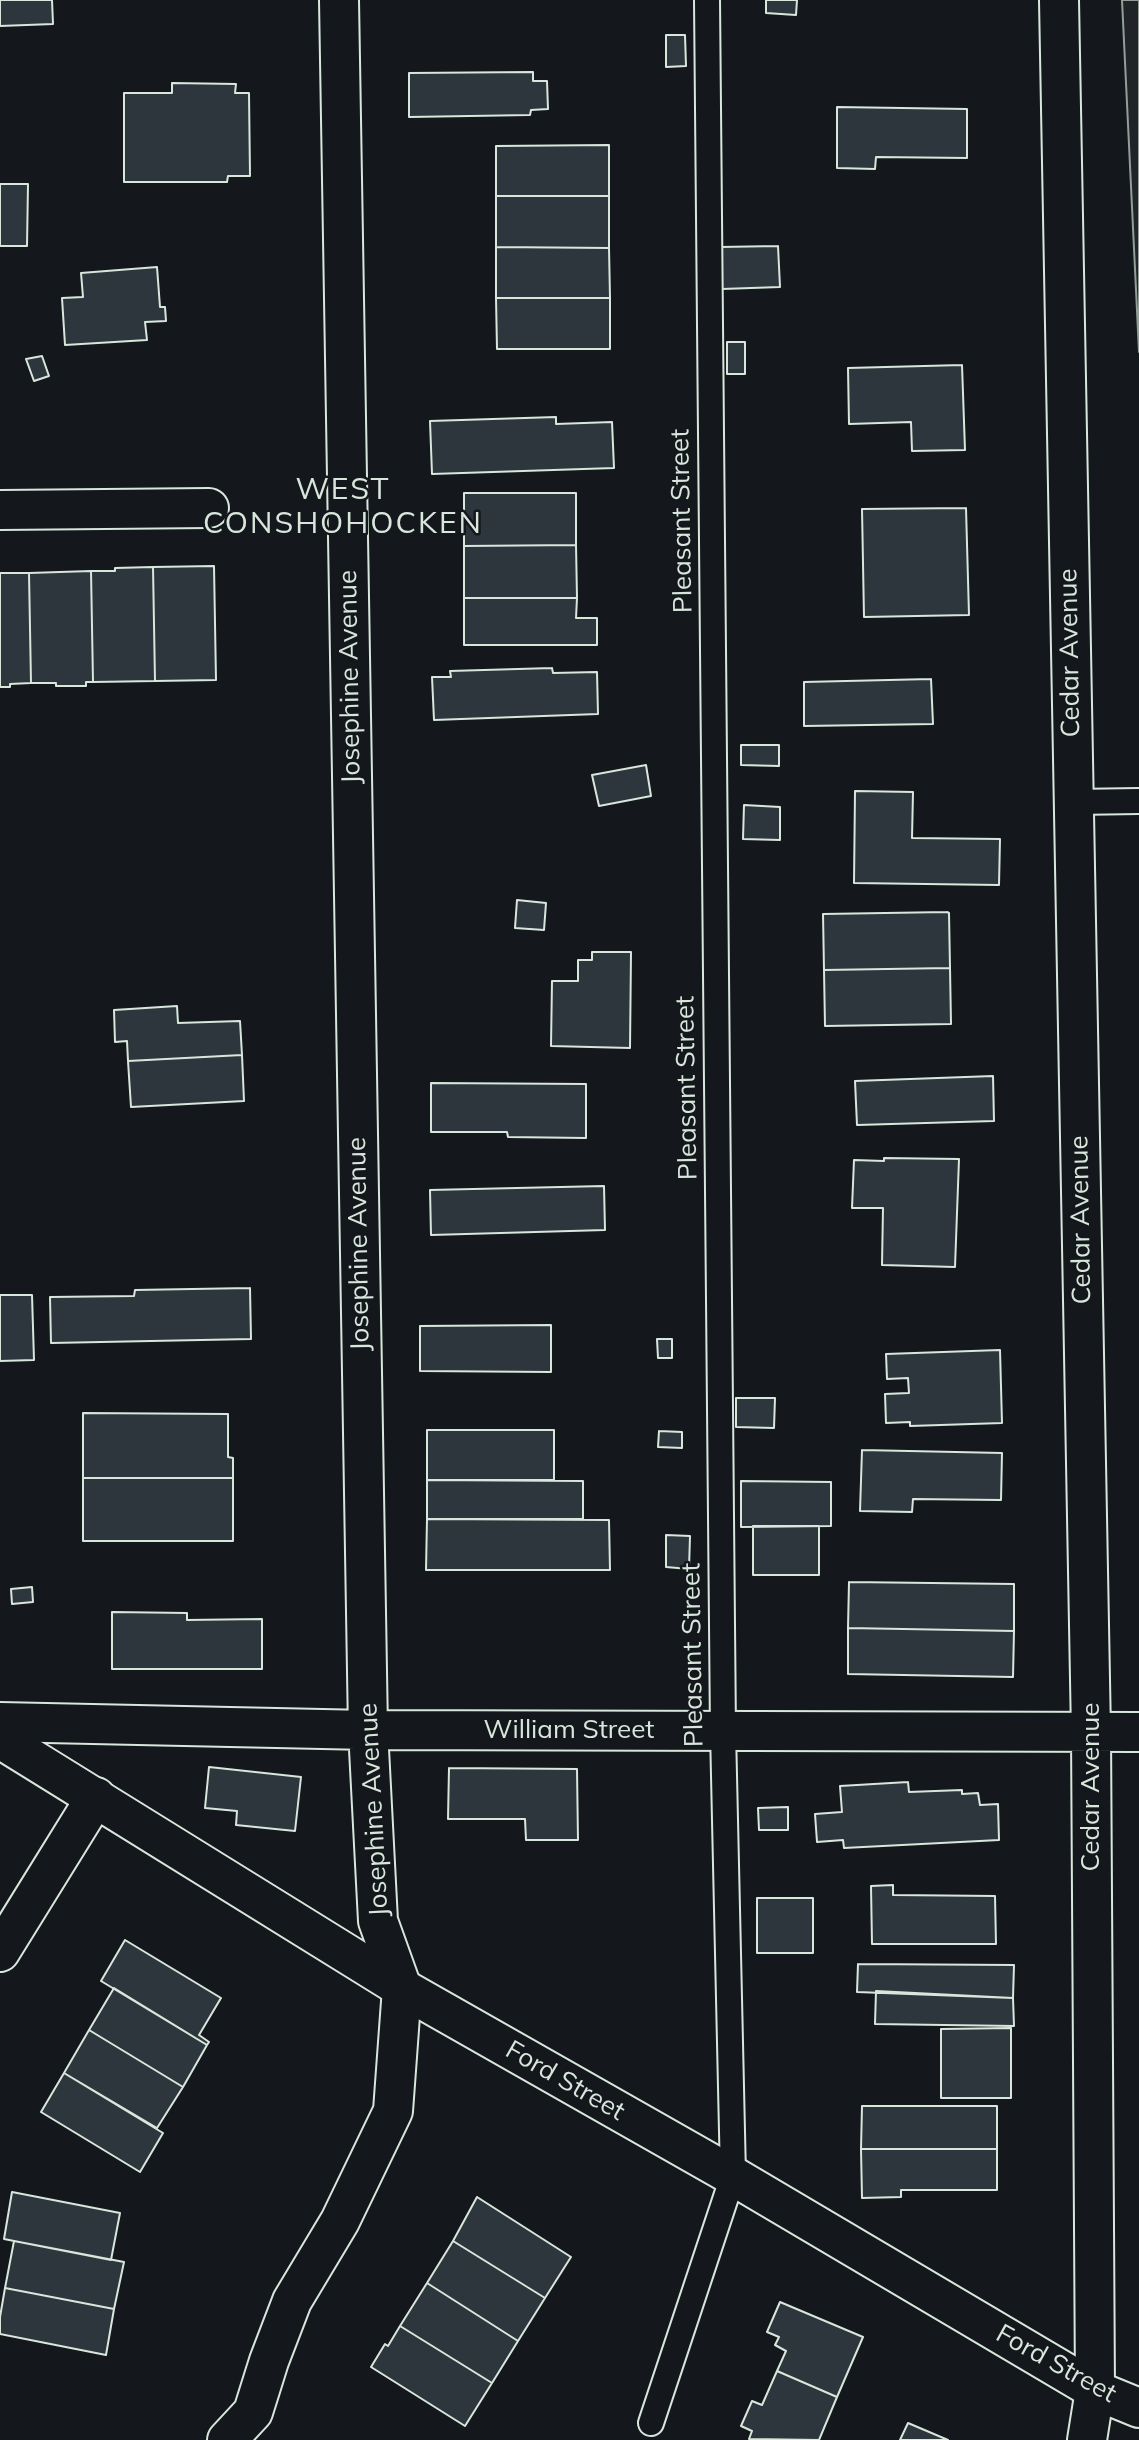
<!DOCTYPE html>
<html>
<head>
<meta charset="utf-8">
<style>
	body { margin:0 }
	canvas { display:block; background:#14181c }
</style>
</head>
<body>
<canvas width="1139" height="2440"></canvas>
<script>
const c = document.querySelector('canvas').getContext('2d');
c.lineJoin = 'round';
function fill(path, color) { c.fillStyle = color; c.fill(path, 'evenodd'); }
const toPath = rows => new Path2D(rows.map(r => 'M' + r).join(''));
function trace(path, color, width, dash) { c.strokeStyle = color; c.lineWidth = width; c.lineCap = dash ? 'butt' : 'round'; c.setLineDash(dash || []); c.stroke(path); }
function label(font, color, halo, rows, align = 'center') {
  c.font = font + ' Mulish,sans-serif'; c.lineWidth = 5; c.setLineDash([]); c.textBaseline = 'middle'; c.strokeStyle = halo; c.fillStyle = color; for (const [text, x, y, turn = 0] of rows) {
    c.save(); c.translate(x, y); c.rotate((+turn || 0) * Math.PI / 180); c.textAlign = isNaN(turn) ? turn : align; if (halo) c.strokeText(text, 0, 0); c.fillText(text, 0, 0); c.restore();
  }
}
const green = toPath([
	[1122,0,1139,0,1139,352,1122,0]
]);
const building = toPath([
	[0,0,52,0,53,24,0,26,0,0],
	[766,0,797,0,796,15,766,13,766,0],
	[666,35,685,35,686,66,666,67,666,35],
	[533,72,533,81,547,81,548,109,531,110,530,115,409,117,409,73,533,72],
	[172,83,236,84,235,93,249,93,250,176,228,176,227,182,124,182,124,93,172,93,172,83],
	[837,107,967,109,967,158,876,157,875,169,837,168,837,107],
	[609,145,609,196,496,196,496,146,609,145],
	[0,184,28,184,27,246,0,246,0,184],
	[496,196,609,196,609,248,496,247,496,196],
	[778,246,780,287,722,289,720,247,778,246],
	[496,247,609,248,610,298,496,298,496,247],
	[157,267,160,307,165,307,166,321,145,322,147,340,65,345,62,298,83,297,81,273,157,267],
	[496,298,610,298,610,349,497,349,496,298],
	[727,342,745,342,745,374,727,374,727,342],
	[42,356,49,376,34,381,26,359,42,356],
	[962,365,965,450,912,451,911,422,849,424,848,368,962,365],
	[556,417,556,424,612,422,614,468,432,474,430,421,556,417],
	[464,493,576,493,576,545,464,546,464,493],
	[966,508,969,615,864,617,862,509,966,508],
	[576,545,577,598,464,598,464,546,576,545],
	[214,566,216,680,155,681,153,567,214,566],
	[153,567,155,681,93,682,91,571,115,571,115,568,153,567],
	[91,571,93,682,86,682,86,686,56,686,56,683,31,683,29,573,91,571],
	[0,573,29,573,31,683,10,684,10,687,0,687,0,573],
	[464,598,577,598,576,618,597,618,597,645,464,645,464,598],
	[552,668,553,673,597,672,598,714,434,720,432,677,451,677,450,671,552,668],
	[931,679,933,724,804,726,804,682,931,679],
	[741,745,779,745,779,766,741,765,741,745],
	[646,765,651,796,599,806,592,775,646,765],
	[855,791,913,792,912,838,1000,839,999,885,854,883,855,791],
	[744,805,780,807,780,840,743,839,744,805],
	[517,900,546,903,544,930,515,928,517,900],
	[947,912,949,913,950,968,824,970,823,914,947,912],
	[592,952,631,952,630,1048,551,1046,552,981,578,981,578,960,592,960,592,952],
	[950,968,951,1024,825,1026,824,970,950,968],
	[177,1006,178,1023,240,1021,242,1055,128,1061,127,1041,115,1042,114,1010,177,1006],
	[242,1055,244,1101,131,1107,128,1061,242,1055],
	[993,1076,994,1121,857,1125,855,1081,993,1076],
	[431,1083,586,1084,586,1138,508,1137,507,1132,431,1132,431,1083],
	[884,1158,959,1159,955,1267,882,1265,883,1208,852,1208,854,1160,884,1161,884,1158],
	[604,1186,605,1230,431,1235,430,1190,604,1186],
	[250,1288,251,1339,51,1343,50,1297,134,1296,135,1290,250,1288],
	[0,1295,32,1295,34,1360,0,1361,0,1295],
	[551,1325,551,1372,420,1371,420,1326,551,1325],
	[657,1339,672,1339,672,1358,658,1358,657,1339],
	[1000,1350,1002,1423,910,1426,910,1422,886,1423,885,1394,909,1393,908,1378,887,1379,886,1354,1000,1350],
	[736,1398,775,1398,774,1428,736,1427,736,1398],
	[83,1413,228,1414,228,1457,233,1458,233,1478,83,1478,83,1413],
	[427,1430,554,1430,554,1480,427,1480,427,1430],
	[659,1431,682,1432,682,1448,658,1447,659,1431],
	[862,1450,1002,1453,1001,1500,913,1499,912,1512,860,1511,862,1450],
	[83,1478,233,1478,233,1541,83,1541,83,1478],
	[427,1480,583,1481,583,1519,427,1519,427,1480],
	[741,1481,831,1482,831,1526,741,1527,741,1481],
	[427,1519,609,1520,610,1570,426,1570,427,1519],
	[753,1526,819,1526,819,1575,753,1575,753,1526],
	[666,1535,690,1536,689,1569,666,1567,666,1535],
	[849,1582,1014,1584,1014,1631,848,1628,849,1582],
	[32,1587,33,1602,12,1604,11,1589,32,1587],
	[112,1612,187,1613,187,1620,262,1619,262,1669,112,1669,112,1612],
	[848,1628,1014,1631,1013,1677,848,1674,848,1628],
	[209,1767,301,1777,295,1831,236,1825,237,1811,205,1808,209,1767],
	[449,1768,577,1769,578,1840,526,1840,525,1819,448,1819,449,1768],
	[908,1782,909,1792,962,1790,962,1794,978,1793,980,1805,998,1804,999,1840,844,1848,843,1840,817,1842,815,1814,842,1812,840,1786,908,1782],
	[788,1807,788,1830,759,1830,758,1808,788,1807],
	[893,1885,893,1895,995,1896,996,1944,872,1944,871,1886,893,1885],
	[757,1898,813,1898,813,1953,757,1953,757,1898],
	[125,1940,221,1998,199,2035,209,2042,207,2045,101,1981,125,1940],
	[858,1964,1014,1965,1013,1998,857,1992,858,1964],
	[114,1988,207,2045,183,2087,89,2030,114,1988],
	[876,1991,1013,1998,1014,2026,875,2024,876,1991],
	[1011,2028,1011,2098,941,2098,941,2029,1011,2028],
	[89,2030,183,2087,157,2128,64,2073,89,2030],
	[64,2073,163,2133,140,2172,41,2112,64,2073],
	[862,2106,997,2106,997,2149,861,2149,862,2106],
	[861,2149,997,2149,997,2190,901,2190,901,2197,862,2198,861,2149],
	[12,2192,120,2213,111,2260,4,2239,12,2192],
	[477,2197,571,2257,545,2298,453,2241,477,2197],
	[14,2241,124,2262,114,2309,5,2288,14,2241],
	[453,2241,545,2298,518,2341,427,2283,453,2241],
	[427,2283,518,2341,492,2383,400,2326,427,2283],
	[5,2288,114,2309,106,2355,0,2334,0,2317,5,2288],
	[780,2302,863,2337,837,2397,777,2371,786,2351,775,2345,779,2337,767,2332,780,2302],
	[400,2326,492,2383,465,2426,371,2367,385,2344,388,2346,400,2326],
	[777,2371,837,2397,819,2440,749,2439,752,2431,741,2426,752,2401,762,2405,777,2371],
	[908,2423,948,2440,900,2440,908,2423]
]);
const lane = toPath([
	[1073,802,1139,801],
	[651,2423,733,2176,723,1731,707,0]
]);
const street = toPath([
	[1059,0,1091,1732,1095,2390,1087,2440],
	[0,510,209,508],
	[0,1722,368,1730,1139,1732],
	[0,1952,96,1797],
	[227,2440,253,2412,269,2361,292,2301,340,2221,393,2111,402,1988,378,1921,368,1730,339,0]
]);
const primary = toPath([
	[0,1739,402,1988,733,2176,1095,2390,1139,2408]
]);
const streetNames = [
	["Pleasant Street",682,521,-91],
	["Cedar Avenue",1070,653,-91],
	["Josephine Avenue",350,677,-91],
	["Pleasant Street",687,1088,-91],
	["Cedar Avenue",1081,1220,-91],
	["Josephine Avenue",359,1244,-91],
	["Pleasant Street",693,1655,-91],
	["William Street",569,1730],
	["Cedar Avenue",1091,1787,-90],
	["Josephine Avenue",374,1810,-93],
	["Ford Street",565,2081,30],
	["Ford Street",1056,2364,29]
];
const quarterNames = [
	["WEST",343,490],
	["CONSHOHOCKEN",343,524]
];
fill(green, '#202428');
trace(green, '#939e99', 2);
fill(building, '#2c363c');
trace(building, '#d8e6dc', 2);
trace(lane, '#d8e6dc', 28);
trace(street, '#d8e6dc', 42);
trace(primary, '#d8e6dc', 42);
trace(lane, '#14181c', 24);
trace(street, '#14181c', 38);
trace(primary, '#14181c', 38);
label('26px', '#d8e6dc', '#14181c', streetNames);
c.letterSpacing = '2px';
label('30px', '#d8e6dc', '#14181c', quarterNames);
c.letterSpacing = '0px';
</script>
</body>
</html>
